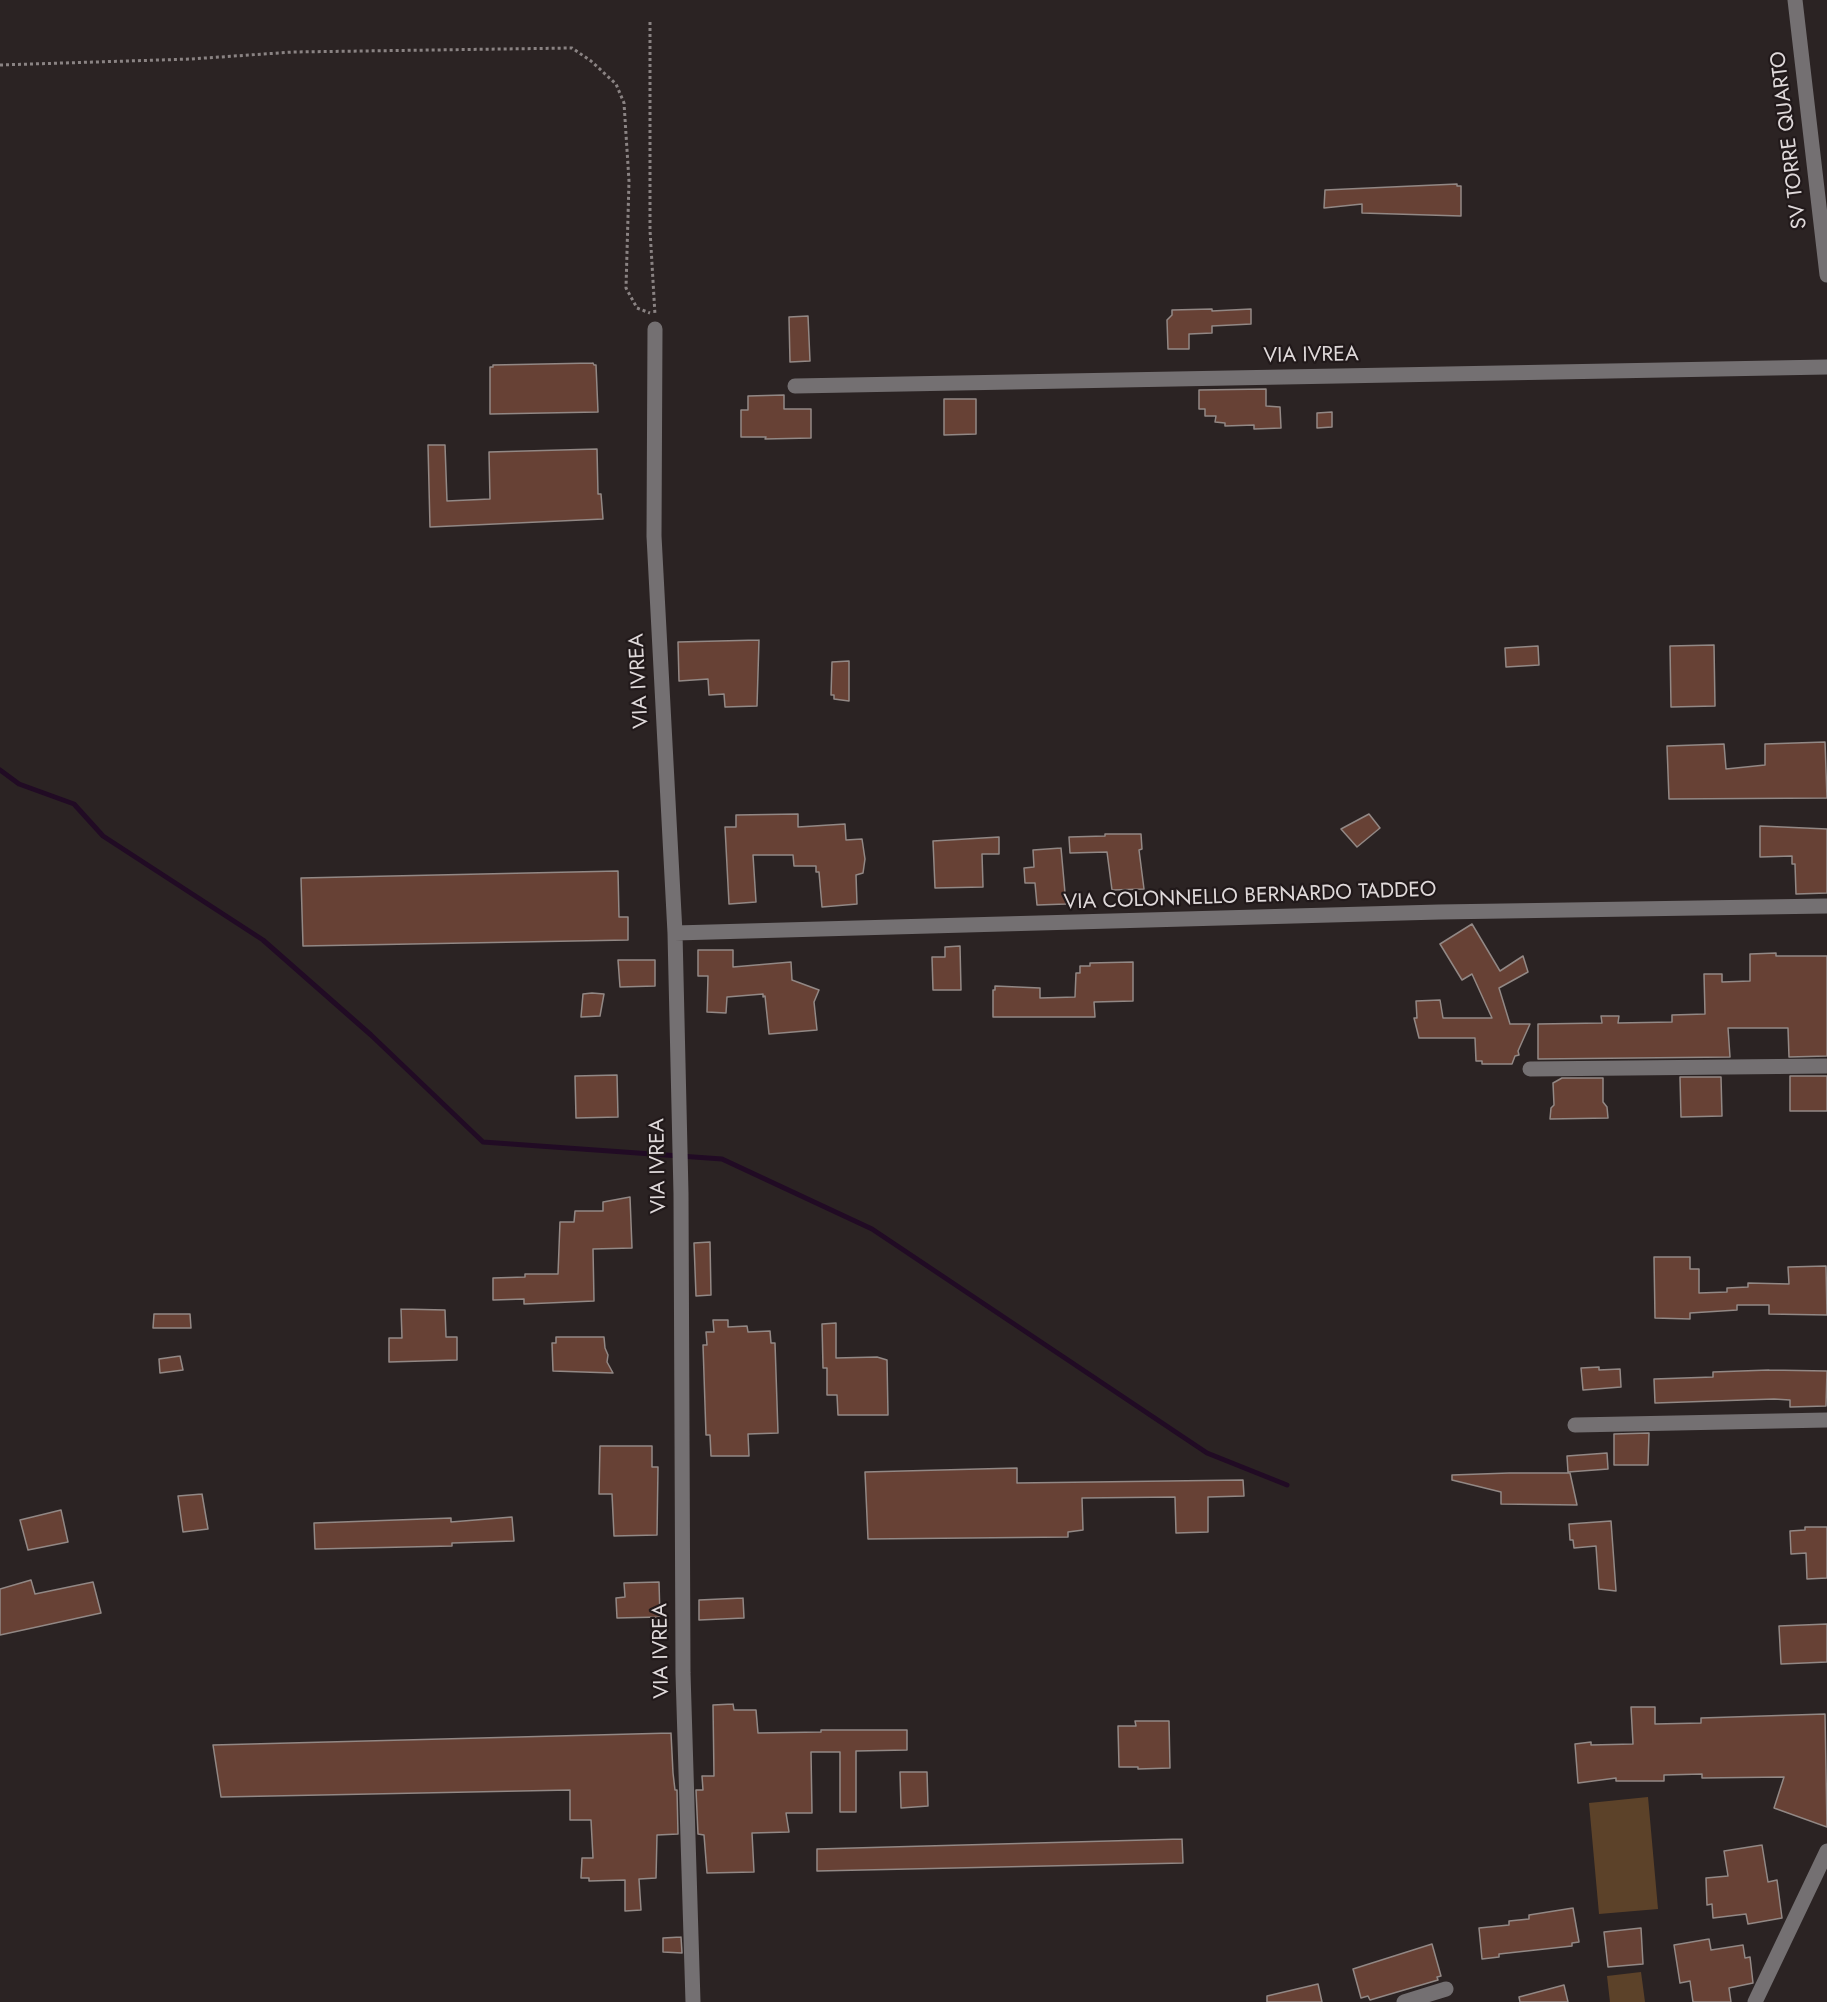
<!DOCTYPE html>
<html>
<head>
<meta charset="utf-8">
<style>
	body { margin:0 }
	canvas { display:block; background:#2b2323 }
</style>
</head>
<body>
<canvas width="1827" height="2002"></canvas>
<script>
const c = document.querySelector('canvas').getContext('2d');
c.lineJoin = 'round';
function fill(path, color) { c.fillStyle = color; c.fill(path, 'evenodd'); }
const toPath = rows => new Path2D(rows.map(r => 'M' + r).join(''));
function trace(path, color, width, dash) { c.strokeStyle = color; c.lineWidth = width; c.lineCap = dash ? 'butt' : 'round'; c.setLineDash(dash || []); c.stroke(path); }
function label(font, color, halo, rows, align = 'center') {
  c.font = font + ' Jost,sans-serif'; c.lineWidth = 4.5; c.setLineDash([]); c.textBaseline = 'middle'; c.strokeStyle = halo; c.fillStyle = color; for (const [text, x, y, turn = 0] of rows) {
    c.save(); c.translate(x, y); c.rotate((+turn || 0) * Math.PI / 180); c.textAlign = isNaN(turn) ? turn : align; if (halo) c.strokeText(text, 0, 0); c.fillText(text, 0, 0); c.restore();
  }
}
const green = toPath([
	[1648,1797,1658,1909,1599,1914,1589,1803],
	[1641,1972,1645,2002,1610,2002,1607,1976]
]);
const stream = toPath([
	[0,770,19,784,74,804,103,836,263,940,371,1035,483,1142,722,1159,872,1229,1207,1453,1287,1485]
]);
const building = toPath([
	[1457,184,1457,186,1461,186,1461,216,1362,213,1362,204,1324,208,1325,190,1457,184],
	[1212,309,1212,311,1251,309,1251,324,1212,326,1212,333,1189,334,1189,349,1168,349,1167,320,1172,315,1172,310,1212,309],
	[808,316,810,361,790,362,789,317,808,316],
	[593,363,594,365,596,365,598,412,490,414,490,367,493,367,493,365,593,363],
	[1266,389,1266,406,1280,407,1281,428,1254,429,1254,425,1225,426,1225,423,1215,422,1216,416,1205,416,1205,409,1199,409,1199,390,1266,389],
	[784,395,784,409,811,409,811,438,765,439,766,437,741,437,741,410,748,410,748,396,784,395],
	[944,399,976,399,976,434,944,435,944,399],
	[1332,412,1332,427,1317,428,1317,413,1332,412],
	[428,445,445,445,447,501,490,499,489,452,597,449,598,494,601,494,603,519,430,527,428,445],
	[759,640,757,706,725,707,724,694,709,695,708,679,679,681,678,642,759,640],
	[1714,645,1715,706,1671,707,1670,646,1714,645],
	[1538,646,1539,665,1506,667,1505,648,1538,646],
	[849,661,849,701,834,699,834,695,831,695,832,662,849,661],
	[1825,742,1827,798,1669,799,1667,746,1724,744,1726,769,1765,765,1765,744,1825,742],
	[798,814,798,827,845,824,846,840,862,839,865,859,863,873,856,875,857,904,822,907,819,872,816,872,816,866,794,866,793,855,753,855,756,902,729,904,725,827,736,827,736,815,798,814],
	[1369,814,1380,828,1357,847,1341,829,1369,814],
	[1760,826,1827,829,1827,893,1796,894,1795,864,1792,864,1792,856,1760,857,1760,826],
	[1105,834,1141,834,1142,849,1139,850,1144,889,1112,890,1107,852,1070,853,1069,837,1105,836,1105,834],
	[999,837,999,854,982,854,983,887,935,888,933,841,999,837],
	[1061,848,1066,904,1037,905,1035,883,1025,883,1024,868,1034,867,1033,850,1061,848],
	[618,871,619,917,628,917,628,940,303,946,301,878,618,871],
	[1472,924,1500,971,1523,956,1528,972,1499,988,1510,1024,1530,1024,1518,1051,1519,1055,1515,1056,1512,1064,1482,1064,1482,1061,1476,1061,1475,1038,1419,1038,1414,1018,1417,1018,1416,1001,1440,1000,1443,1018,1492,1018,1472,974,1462,980,1440,944,1472,924],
	[960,946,961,990,933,990,932,957,945,957,945,947,960,946],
	[698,950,733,950,733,967,791,962,792,980,819,990,814,1002,817,1030,769,1034,765,996,763,997,763,994,727,997,726,1013,707,1012,708,976,698,976,698,950],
	[1776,953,1776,956,1827,956,1827,1056,1789,1057,1788,1028,1728,1028,1730,1057,1538,1059,1538,1024,1602,1023,1601,1016,1619,1016,1618,1023,1672,1022,1672,1015,1705,1014,1704,974,1722,974,1722,982,1750,981,1750,954,1776,953],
	[618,960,655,960,655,986,620,987,618,960],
	[1133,962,1133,1001,1094,1002,1095,1017,993,1017,993,990,995,990,995,986,1040,988,1040,998,1075,997,1076,973,1080,973,1080,966,1090,966,1090,963,1133,962],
	[592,993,604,994,600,1016,581,1017,583,994,592,993],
	[617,1075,618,1117,576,1118,575,1076,617,1075],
	[1790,1076,1827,1076,1827,1111,1790,1111,1790,1076],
	[1680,1077,1721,1077,1722,1116,1681,1117,1680,1077],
	[1562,1078,1603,1078,1603,1102,1607,1107,1608,1118,1550,1119,1551,1108,1554,1105,1553,1083,1562,1078],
	[630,1197,632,1248,593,1249,594,1301,524,1304,524,1299,493,1300,493,1278,525,1277,525,1274,558,1274,560,1222,574,1222,575,1211,603,1211,603,1202,630,1197],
	[710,1242,711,1295,696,1296,694,1243,710,1242],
	[1654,1257,1690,1257,1690,1269,1699,1269,1699,1293,1727,1292,1727,1288,1748,1287,1748,1283,1789,1284,1788,1267,1826,1266,1827,1315,1769,1314,1769,1305,1737,1305,1737,1310,1690,1313,1690,1319,1655,1318,1654,1257],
	[401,1309,445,1310,446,1337,457,1337,457,1360,389,1362,389,1338,402,1338,401,1309],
	[154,1314,190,1314,191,1328,153,1328,154,1314],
	[713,1320,728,1320,728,1327,747,1326,748,1332,770,1331,771,1343,775,1343,778,1433,748,1434,749,1456,711,1456,710,1435,706,1435,703,1345,707,1345,706,1332,714,1332,713,1320],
	[836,1323,836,1358,877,1357,887,1360,888,1415,838,1415,837,1395,827,1395,827,1368,823,1368,822,1324,836,1323],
	[556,1337,604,1337,605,1348,608,1355,607,1362,613,1373,553,1371,552,1343,556,1343,556,1337],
	[180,1356,183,1370,160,1373,159,1359,180,1356],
	[1599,1367,1599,1370,1620,1369,1621,1387,1583,1390,1581,1368,1599,1367],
	[1769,1370,1827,1371,1826,1406,1790,1407,1790,1400,1774,1399,1655,1403,1654,1379,1713,1377,1713,1372,1769,1370],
	[1649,1433,1648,1465,1614,1465,1614,1434,1649,1433],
	[600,1446,652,1446,652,1467,658,1467,657,1535,614,1536,612,1494,599,1494,600,1446],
	[1607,1453,1608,1469,1568,1472,1567,1456,1607,1453],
	[1017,1468,1017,1483,1243,1480,1244,1496,1208,1497,1208,1532,1176,1533,1175,1497,1082,1498,1083,1530,1068,1532,1068,1537,868,1539,865,1472,1017,1468],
	[1509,1473,1570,1473,1577,1505,1501,1504,1501,1492,1452,1480,1452,1475,1509,1473],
	[202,1494,208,1529,183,1532,178,1496,202,1494],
	[61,1510,68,1542,28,1550,20,1520,61,1510],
	[512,1517,514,1541,452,1543,452,1546,315,1549,314,1523,451,1518,451,1522,512,1517],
	[1611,1521,1616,1591,1599,1589,1596,1546,1574,1548,1573,1540,1570,1540,1569,1524,1611,1521],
	[1805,1527,1827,1527,1827,1578,1807,1579,1806,1553,1791,1554,1790,1531,1805,1530,1805,1527],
	[31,1580,35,1594,93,1582,101,1613,0,1635,0,1589,31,1580],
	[659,1582,660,1617,617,1618,616,1598,625,1597,624,1583,659,1582],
	[743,1598,744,1618,699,1620,699,1600,743,1598],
	[1827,1624,1827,1662,1781,1664,1779,1626,1827,1624],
	[733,1704,734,1710,756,1710,758,1733,821,1732,821,1730,907,1730,907,1750,856,1751,856,1812,840,1812,840,1752,811,1752,812,1813,786,1813,789,1832,752,1833,754,1872,707,1873,704,1835,698,1834,696,1790,703,1790,702,1776,714,1776,713,1705,733,1704],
	[1631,1707,1655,1707,1655,1724,1701,1723,1701,1718,1825,1714,1827,1827,1774,1808,1784,1777,1702,1778,1702,1774,1664,1775,1664,1781,1616,1781,1616,1778,1578,1783,1575,1744,1591,1742,1591,1745,1633,1744,1631,1707],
	[1135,1721,1169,1721,1170,1768,1138,1769,1138,1767,1119,1767,1118,1726,1136,1726,1135,1721],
	[671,1733,673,1773,675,1790,677,1790,678,1834,657,1835,656,1878,639,1879,641,1910,625,1911,625,1880,589,1881,589,1878,581,1878,582,1858,593,1858,591,1820,570,1820,570,1790,221,1797,213,1745,671,1733],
	[900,1772,927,1772,928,1806,901,1808,900,1772],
	[1182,1839,1183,1863,817,1871,817,1849,1182,1839],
	[1762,1845,1768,1882,1777,1880,1782,1918,1748,1924,1746,1914,1713,1918,1712,1904,1707,1905,1706,1878,1728,1876,1724,1851,1762,1845],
	[1573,1908,1579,1942,1572,1943,1572,1946,1499,1954,1499,1957,1482,1959,1479,1928,1509,1925,1509,1921,1529,1919,1529,1915,1573,1908],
	[1641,1928,1643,1964,1608,1967,1604,1932,1641,1928],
	[681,1937,682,1953,663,1952,663,1938,681,1937],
	[1709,1939,1711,1950,1743,1945,1745,1958,1750,1957,1753,1983,1729,1988,1731,2002,1693,2002,1690,1981,1680,1983,1674,1945,1709,1939],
	[1432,1944,1441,1976,1437,1977,1438,1980,1370,2000,1368,1996,1361,1998,1353,1969,1432,1944],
	[1318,1984,1322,2002,1267,2002,1267,1996,1318,1984],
	[1564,1985,1568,2002,1520,2002,1519,1997,1564,1985]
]);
const path = toPath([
	[650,22,650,230,655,315],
	[0,65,191,59,293,52,572,48,591,61,616,84,624,103,629,181,626,288,637,308,650,313]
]);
const minor = toPath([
	[1795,0,1827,275],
	[655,329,654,536,675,933,681,1194,683,1673,693,2002],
	[795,386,1827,367],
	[675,933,1439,912,1827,906],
	[1530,1069,1827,1066],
	[1575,1425,1827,1420],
	[1404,2002,1446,1989],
	[1755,2002,1827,1851]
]);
const streetNames = [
	["SV TORRE QUARTO",1790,140,-97],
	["VIA IVREA",1311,356,-1],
	["VIA IVREA",640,681,-93],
	["VIA COLONNELLO BERNARDO TADDEO",1250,897,-2],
	["VIA IVREA",659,1166,-91],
	["VIA IVREA",662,1651,-91]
];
fill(green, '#5c4229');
trace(stream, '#210b24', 5);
fill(building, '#674135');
trace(building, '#928885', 1.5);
trace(path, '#8a8383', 3, [3, 3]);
trace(minor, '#747072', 15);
label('21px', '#dfd9da', '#21191a', streetNames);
</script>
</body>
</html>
